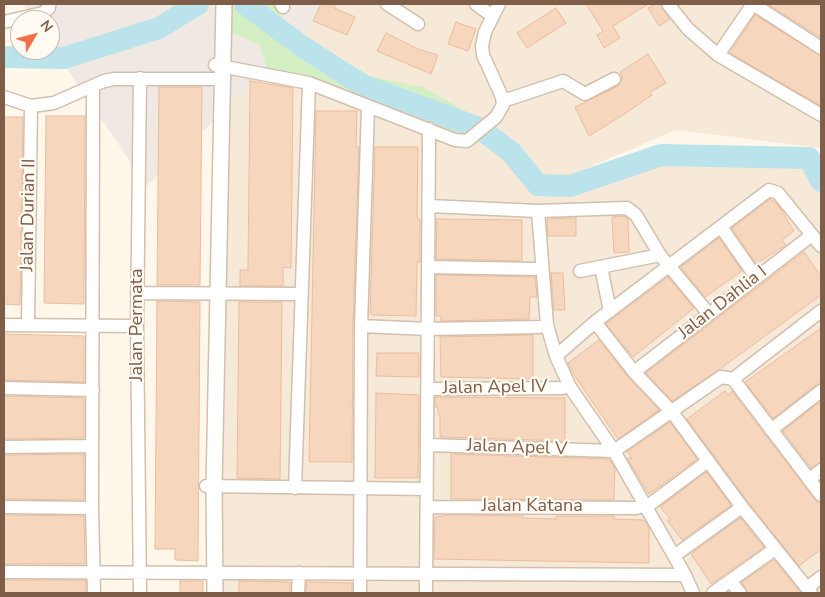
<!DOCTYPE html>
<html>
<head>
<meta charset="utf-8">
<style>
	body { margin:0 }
	#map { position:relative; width:825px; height:597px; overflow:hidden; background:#fff7ea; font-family:"Nunito Sans",sans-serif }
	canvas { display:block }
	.frame { position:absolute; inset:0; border:5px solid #7e5d49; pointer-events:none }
	.north { position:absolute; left:10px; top:10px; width:50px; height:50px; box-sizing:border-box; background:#fffaf2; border:1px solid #cbbbae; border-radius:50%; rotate:53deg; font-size:14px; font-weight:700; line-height:20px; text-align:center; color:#7e5d49 }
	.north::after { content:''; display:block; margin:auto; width:18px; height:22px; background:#f46f43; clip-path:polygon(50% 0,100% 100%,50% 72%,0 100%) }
</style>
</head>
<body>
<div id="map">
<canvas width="825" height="597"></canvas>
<div class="frame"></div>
<div class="north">N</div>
</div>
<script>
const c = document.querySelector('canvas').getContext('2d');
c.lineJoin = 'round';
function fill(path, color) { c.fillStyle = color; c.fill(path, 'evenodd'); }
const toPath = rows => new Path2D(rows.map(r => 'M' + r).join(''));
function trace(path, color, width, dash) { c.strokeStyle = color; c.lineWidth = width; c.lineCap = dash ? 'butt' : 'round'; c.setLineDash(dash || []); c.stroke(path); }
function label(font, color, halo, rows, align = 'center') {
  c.font = font + ' "Nunito Sans",sans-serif'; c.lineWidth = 4.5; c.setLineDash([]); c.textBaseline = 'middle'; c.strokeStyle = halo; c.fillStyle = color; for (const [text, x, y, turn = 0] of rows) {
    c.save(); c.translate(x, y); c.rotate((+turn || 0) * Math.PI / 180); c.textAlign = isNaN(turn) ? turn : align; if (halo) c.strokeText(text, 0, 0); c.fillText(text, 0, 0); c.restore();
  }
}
const residential = toPath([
	[225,4,821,4,821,148,676,130,561,179,570,186,658,156,807,158,821,182,821,593,216,593]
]);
const industrial = toPath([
	[23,4,333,4,147,186,50,44,50,20,34,20]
]);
const green = toPath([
	[225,4,281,4,283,7,279,23,372,77,423,87,487,124,467,141,269,74,259,44,222,29]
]);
const river = toPath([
	[245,4,300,45,362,85,479,128,511,152,538,185,570,186,661,155,809,158,821,181],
	[4,57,64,58,159,28,198,4]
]);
const building = toPath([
	[321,4,336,4,334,8,355,17,347,35,313,21,321,4],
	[586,4,648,4,613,26,620,38,604,48,597,35,603,31,586,4],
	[655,4,660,4,670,19,659,26,648,8,655,4],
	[768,4,821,4,821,38,768,4],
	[556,8,566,23,527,48,517,33,556,8],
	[755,15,821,56,821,106,730,53,755,15],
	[456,22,476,29,468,51,448,44,456,22],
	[386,33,418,49,438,55,431,74,377,51,386,33],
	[648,54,666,83,650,92,652,95,626,113,589,136,575,107,618,86,623,77,620,72,648,54],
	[250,81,293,88,291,268,283,267,283,286,240,286,240,270,248,270,250,81],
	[159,87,202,87,200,285,157,285,159,87],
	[316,111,357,111,356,147,359,147,353,326,352,462,309,462,316,111],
	[46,116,85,116,84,304,44,303,46,116],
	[4,117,23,117,20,305,4,304,4,117],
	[375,147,418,147,417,218,420,219,420,262,417,262,416,316,373,315,370,313,375,147],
	[770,199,778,205,794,231,782,240,786,245,756,264,732,228,770,199],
	[624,216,628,219,629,252,614,253,612,217,624,216],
	[576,218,576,236,548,236,547,219,576,218],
	[437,219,522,220,522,261,436,259,437,219],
	[719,238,742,271,705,297,681,267,719,238],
	[804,252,821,276,821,295,720,369,672,401,646,373,804,252],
	[551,273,563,273,565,310,554,310,551,273],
	[436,275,535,277,537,297,530,297,529,319,441,321,441,316,436,316,436,275],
	[668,277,694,308,633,357,606,324,668,277],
	[157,301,200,302,198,561,175,560,175,549,155,549,157,301],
	[239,302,282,302,280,479,237,478,239,302],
	[821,328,821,383,816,385,773,418,745,382,821,328],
	[4,334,84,336,84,382,4,380,4,334],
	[533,335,533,379,441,377,440,337,533,335],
	[599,340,628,377,659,410,618,439,576,378,568,363,599,340],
	[377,353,419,353,419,377,376,376,377,353],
	[725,391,728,395,732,391,815,500,821,503,821,549,799,566,748,502,687,419,725,391],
	[376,393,419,395,418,478,375,478,376,393],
	[4,396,84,398,84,438,4,439,4,396],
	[435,397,565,398,565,441,440,437,440,415,438,414,438,407,435,407,435,397],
	[821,401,821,462,811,468,783,431,821,401],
	[670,422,697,459,649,494,627,458,632,458,627,452,670,422],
	[84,454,84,500,4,499,4,455,84,454],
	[451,454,609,459,615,468,614,500,451,499,451,454],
	[706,472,731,505,682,540,667,520,671,520,660,507,706,472],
	[4,515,84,516,85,564,4,564,4,515],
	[450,515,523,516,523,518,556,519,556,516,614,516,614,519,644,520,649,528,649,563,434,559,435,517,450,515],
	[740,518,764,547,711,584,691,554,740,518],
	[774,560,801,593,748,593,742,582,774,560],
	[4,580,86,580,86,593,4,593,4,580],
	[180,581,203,581,203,593,180,593,180,581],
	[239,581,290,582,290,593,239,593,239,581],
	[307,582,352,583,352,593,306,593,307,582]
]);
const minor = toPath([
	[281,4,283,7],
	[387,4,418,24],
	[476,4,492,16],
	[668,4,688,29,718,55,821,115],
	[753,4,821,48],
	[4,22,43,13,49,8,49,4],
	[718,55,753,4],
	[215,65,309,83,455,140,467,141,496,117,503,105,502,97,483,55,482,46,485,32,499,4],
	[93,86,92,508,94,593],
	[4,97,31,106,54,103,104,81,114,79,224,79],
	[503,101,563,81,585,94,614,79],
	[368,107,361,326,428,329,540,327],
	[429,206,538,211,627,208,636,215,660,255,709,314],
	[538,211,547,325,556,356,570,387,614,451,685,575,693,593],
	[721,227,756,277],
	[428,267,535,269],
	[601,267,610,311],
	[580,271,660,255],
	[137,293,302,294],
	[821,311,733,379,821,495],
	[595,322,634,372,672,412,742,507,811,593],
	[4,325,137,326],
	[28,325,31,106],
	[556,356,595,322,769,190,778,193,821,246],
	[634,372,812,235],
	[4,388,93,390],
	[427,389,563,388],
	[771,430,821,391],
	[427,445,614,451,721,377,733,379],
	[4,447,92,446],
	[809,480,821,470],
	[206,486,427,489],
	[295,488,309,83],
	[4,507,92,508],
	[427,507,637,508],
	[645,508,708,461],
	[674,556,742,507],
	[4,572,685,575],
	[731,582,740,593],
	[807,588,821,577],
	[140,593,137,326,140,78],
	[298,593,299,573],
	[360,593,361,326],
	[426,593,429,129],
	[713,593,775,549]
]);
const tertiary = toPath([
	[215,593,214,486,224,4]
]);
const streetNames = [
	["Jalan Durian II",29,215,-89],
	["Jalan Dahlia I",723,303,-38],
	["Jalan Permata",138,325,-90],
	["Jalan Apel IV",495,388,-1],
	["Jalan Apel V",517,448,2],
	["Jalan Katana",532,507]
];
fill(residential, '#f7e9d7');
fill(industrial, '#f0e9e3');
fill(green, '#d5efc5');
trace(river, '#bbe3ec', 22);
fill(building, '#f7d6be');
trace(building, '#ecbd9c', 1);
trace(minor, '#d3bfad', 15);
trace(tertiary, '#d3bfad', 18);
trace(minor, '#fff', 12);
trace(tertiary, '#fff', 15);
label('18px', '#7e5d49', '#fffaf2', streetNames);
</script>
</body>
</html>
